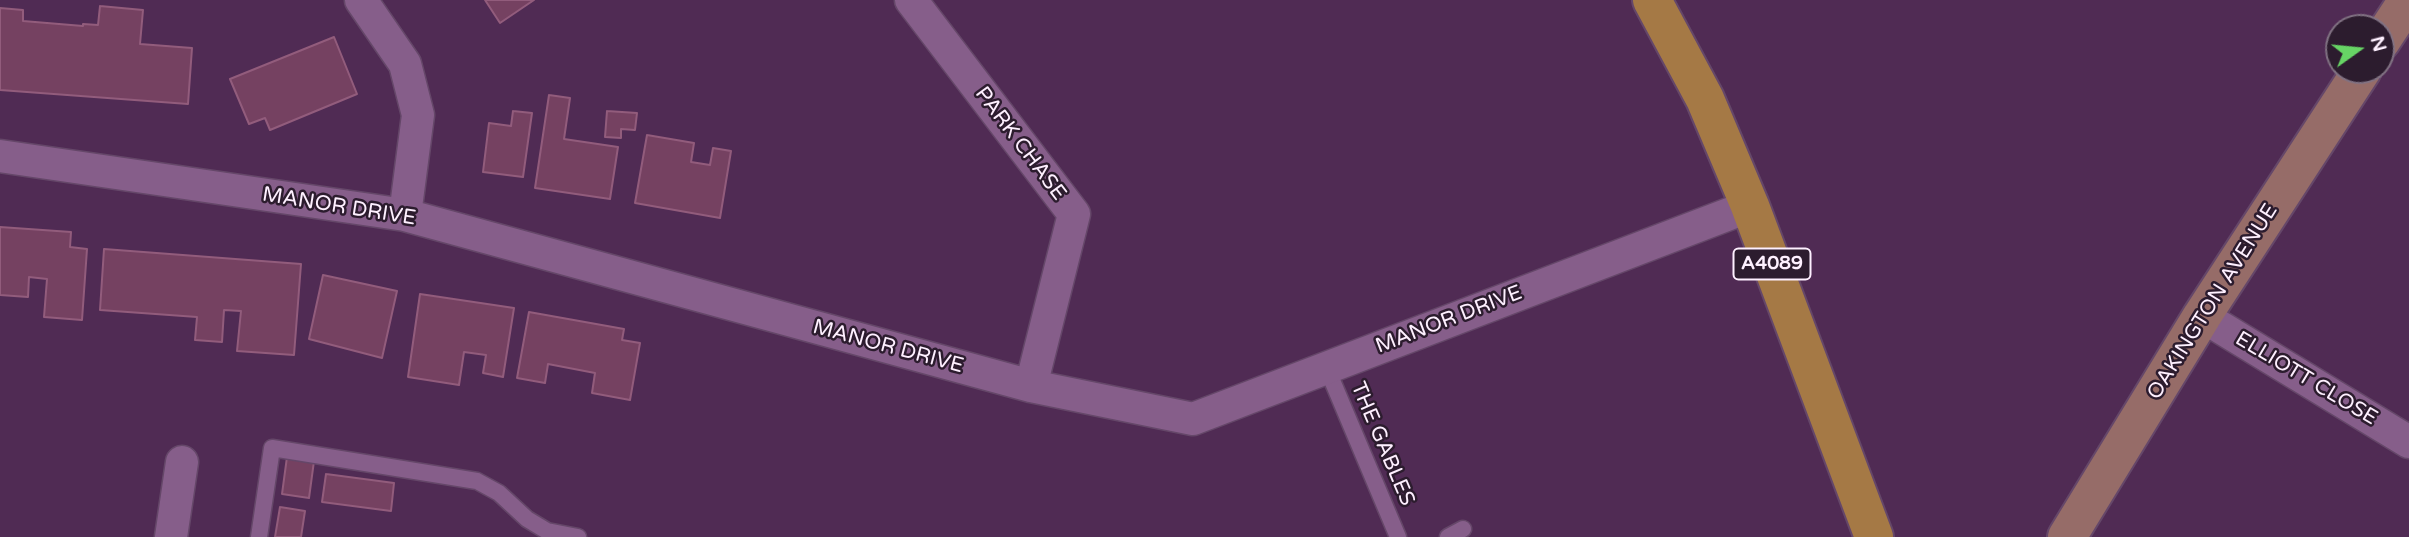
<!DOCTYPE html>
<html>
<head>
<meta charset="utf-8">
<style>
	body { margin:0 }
	#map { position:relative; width:2409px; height:537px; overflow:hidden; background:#502b54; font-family:"Varela Round",sans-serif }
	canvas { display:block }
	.north { position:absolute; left:2325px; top:14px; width:70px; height:70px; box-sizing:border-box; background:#2c1c2e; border:2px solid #807182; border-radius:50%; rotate:75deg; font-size:19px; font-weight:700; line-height:28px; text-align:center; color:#fef0ff }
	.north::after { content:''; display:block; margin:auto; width:24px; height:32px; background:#67d465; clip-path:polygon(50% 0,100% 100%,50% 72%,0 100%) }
</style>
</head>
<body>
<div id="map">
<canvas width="2409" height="537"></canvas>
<div class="north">N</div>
</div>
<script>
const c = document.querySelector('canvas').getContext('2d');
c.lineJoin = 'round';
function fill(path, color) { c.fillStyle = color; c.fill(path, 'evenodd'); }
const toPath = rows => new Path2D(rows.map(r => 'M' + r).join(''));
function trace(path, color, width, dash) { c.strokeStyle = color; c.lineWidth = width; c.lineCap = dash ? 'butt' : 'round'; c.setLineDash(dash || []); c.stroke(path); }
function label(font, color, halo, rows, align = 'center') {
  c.font = font + ' "Varela Round",sans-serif'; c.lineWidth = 5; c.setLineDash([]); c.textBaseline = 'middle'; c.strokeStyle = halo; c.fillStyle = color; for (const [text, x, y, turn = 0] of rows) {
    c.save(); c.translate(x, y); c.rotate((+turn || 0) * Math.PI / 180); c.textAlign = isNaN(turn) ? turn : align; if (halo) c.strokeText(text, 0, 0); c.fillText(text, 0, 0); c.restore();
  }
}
const building = toPath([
	[485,0,534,0,500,23,485,0],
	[100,6,143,10,140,44,192,48,188,104,0,90,0,8,23,10,23,21,83,26,83,24,98,25,100,6],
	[334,37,357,94,270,130,265,118,249,124,230,79,334,37],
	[549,95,570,98,564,139,618,147,610,199,535,188,549,95],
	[513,111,532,113,523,177,483,172,489,123,511,126,513,111],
	[607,111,637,113,635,130,621,129,621,138,605,137,607,111],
	[647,135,694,143,691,162,710,165,713,148,731,151,720,218,635,203,647,135],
	[0,227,71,232,70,247,87,249,82,320,44,317,47,279,29,277,28,297,0,295,0,227],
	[104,249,301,264,294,355,237,351,241,311,224,310,222,342,195,340,197,317,100,310,104,249],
	[323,275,397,291,382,358,309,339,323,275],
	[420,294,514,308,503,377,483,373,486,355,464,352,459,385,408,377,420,294],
	[529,312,624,329,622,340,640,343,630,400,592,393,595,373,548,364,545,383,517,378,529,312],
	[287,457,314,461,309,498,282,494,287,457],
	[326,474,394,483,391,511,322,502,326,474],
	[280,507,305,511,301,537,275,537,280,507]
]);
const lane = toPath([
	[1326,366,1398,537],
	[259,537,272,448,477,481,499,493,527,519,547,531,578,537],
	[1448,537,1463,529]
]);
const street = toPath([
	[361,0,405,64,418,115,405,215],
	[911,0,1074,214,1031,386],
	[0,156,405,215,1031,386,1193,419,1750,206],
	[2202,316,2409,442],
	[171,537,182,462]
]);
const secondary = toPath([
	[2381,41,2408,0],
	[2067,537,2202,316,2362,70]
]);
const primary = toPath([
	[1652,0,1705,99,1750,206,1874,537]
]);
const shields = [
	[1772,264,77]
];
const shieldNames = [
	["A4089",1772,264]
];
const streetNames = [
	["PARK CHASE",1020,144,53],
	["MANOR DRIVE",339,207,9],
	["OAKINGTON AVENUE",2213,302,-58],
	["MANOR DRIVE",1449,320,-21],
	["MANOR DRIVE",888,347,15],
	["ELLIOTT CLOSE",2306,379,31],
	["THE GABLES",1382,444,67]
];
fill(building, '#754161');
trace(building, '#925c7c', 2);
trace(lane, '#654769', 19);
trace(street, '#654769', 35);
trace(secondary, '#654769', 42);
trace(primary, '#654769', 42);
trace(lane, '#865e8a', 16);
trace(street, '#865e8a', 32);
trace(secondary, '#966c68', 38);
trace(primary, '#a57945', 38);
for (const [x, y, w] of shields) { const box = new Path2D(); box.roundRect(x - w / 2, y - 15.5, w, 31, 5); c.fillStyle = '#2c1c2e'; c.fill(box); trace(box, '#fef0ff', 2); }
label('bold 19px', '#fef0ff', null, shieldNames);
label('21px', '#fef0ff', '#2c1c2e', streetNames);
</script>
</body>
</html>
